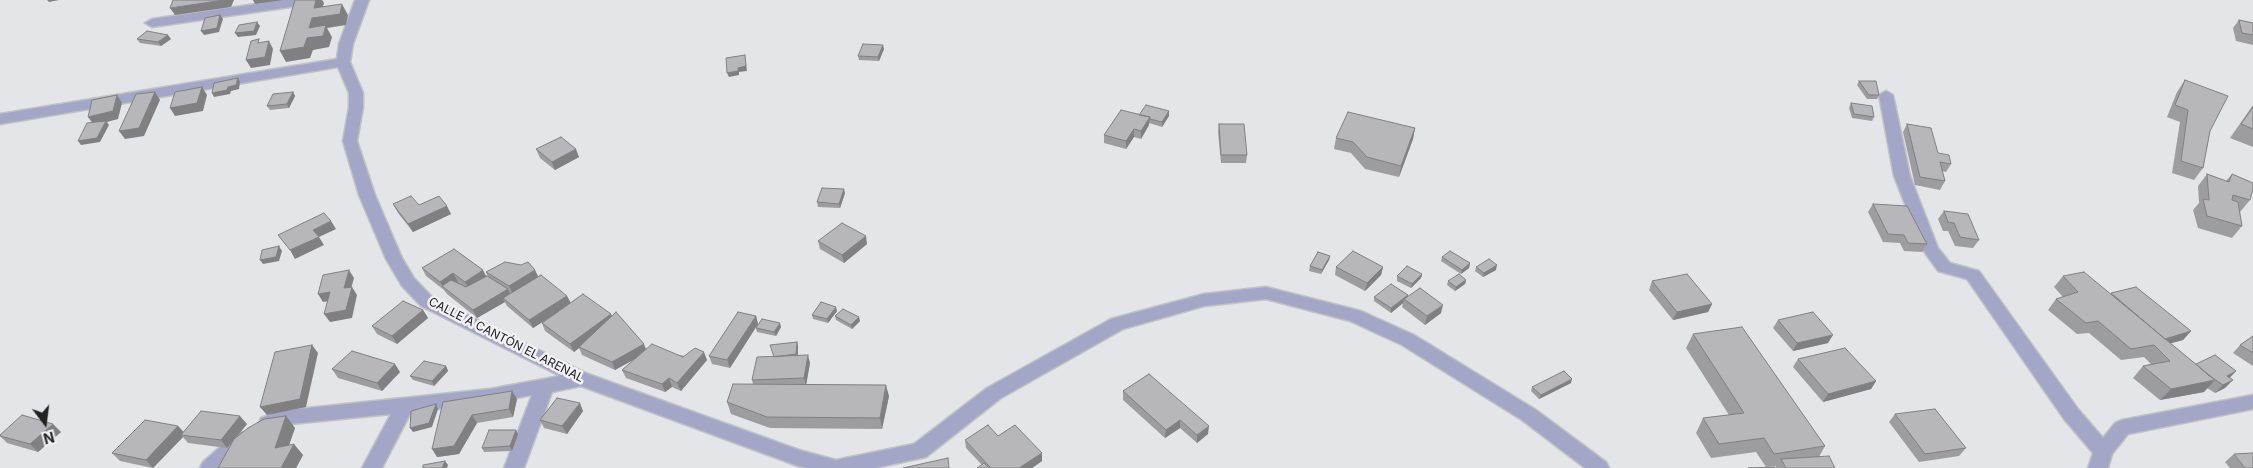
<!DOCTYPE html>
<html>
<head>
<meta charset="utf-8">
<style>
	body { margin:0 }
	#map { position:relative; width:2253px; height:468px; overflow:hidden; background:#e4e5e9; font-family:Inter,sans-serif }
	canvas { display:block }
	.north { position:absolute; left:20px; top:398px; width:50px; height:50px; -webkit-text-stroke:4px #f2f2f6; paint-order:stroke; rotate:165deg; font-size:14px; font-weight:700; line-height:20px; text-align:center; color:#222223 }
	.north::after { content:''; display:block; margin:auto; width:18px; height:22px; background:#222223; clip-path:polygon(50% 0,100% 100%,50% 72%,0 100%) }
</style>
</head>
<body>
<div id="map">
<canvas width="2253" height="468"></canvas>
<div class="north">N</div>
</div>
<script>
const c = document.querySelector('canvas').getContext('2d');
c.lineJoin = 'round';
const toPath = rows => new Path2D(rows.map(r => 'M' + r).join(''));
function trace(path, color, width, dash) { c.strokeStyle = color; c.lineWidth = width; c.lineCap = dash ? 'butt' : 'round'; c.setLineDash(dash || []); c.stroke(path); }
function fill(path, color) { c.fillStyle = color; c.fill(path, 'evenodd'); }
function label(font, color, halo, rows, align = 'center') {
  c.font = font + ' Inter,sans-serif'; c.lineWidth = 5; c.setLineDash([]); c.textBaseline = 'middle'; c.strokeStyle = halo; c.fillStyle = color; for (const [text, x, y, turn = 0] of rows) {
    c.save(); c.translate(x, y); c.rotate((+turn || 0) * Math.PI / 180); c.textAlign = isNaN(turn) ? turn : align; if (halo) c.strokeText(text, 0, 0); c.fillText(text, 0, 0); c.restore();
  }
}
const minor = toPath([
	[284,0,318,0,311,4,152,27,145,23,152,19,284,0],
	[355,0,369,0,353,44,350,62,363,93,363,107,357,141,375,195,402,258,414,278,433,298,588,374,799,450,836,460,914,444,987,388,1111,319,1204,294,1266,287,1361,311,1414,335,1536,410,1606,462,1609,468,1585,468,1522,420,1402,345,1350,321,1266,299,1204,306,1123,329,1001,398,926,457,875,468,806,468,798,466,581,386,552,392,524,468,504,468,532,395,490,403,411,412,382,468,362,468,391,414,281,425,268,431,261,428,259,423,261,418,279,411,490,389,560,376,421,306,402,286,386,259,359,195,343,141,349,107,349,93,338,67,0,124,0,114,337,59,339,44,355,0],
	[1886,91,1893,95,1910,176,1938,248,1950,263,1979,271,2078,409,2103,438,2115,423,2122,420,2253,395,2253,409,2128,434,2112,454,2108,468,2088,468,2093,453,2064,419,1967,279,1938,271,1923,250,1894,176,1879,95,1886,91],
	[241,432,248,435,251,440,248,445,223,468,200,468,203,462,234,435,241,432]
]);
const wall = toPath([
	[2239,20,2253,23,2253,45,2236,41,2233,28],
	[137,39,171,39,161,46,140,43],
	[884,49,879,61,859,60,858,56],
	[2185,80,2210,131,2203,168,2194,180,2172,173,2180,122,2167,117,2177,92],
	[1859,81,1879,95,1877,99,1867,99,1857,85],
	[293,92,295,96,289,108,270,110,267,106],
	[1851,103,1874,117,1872,121,1852,118,1849,108],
	[2253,105,2253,147,2230,138],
	[1169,111,1169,116,1162,127,1149,123,1149,125,1141,139,1134,137,1126,149,1104,143,1104,135,1139,115],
	[1219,124,1247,155,1246,163,1221,163,1218,132],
	[1907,124,1938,153,1951,164,1946,172,1942,171,1945,181,1940,190,1915,185,1903,132],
	[1415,128,1413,139,1399,177,1365,169,1351,153,1334,149,1336,138],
	[536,149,579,157,555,170,540,158],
	[2207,174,2226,181,2232,174,2250,200,2240,212,2239,211,2242,226,2232,238,2198,228,2193,210,2199,203,2198,186],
	[845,193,840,208,818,207,817,202],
	[393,204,419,205,451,214,413,232,398,213],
	[1873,204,1927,244,1922,252,1904,251,1900,243,1883,242,1868,212],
	[1944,211,1979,240,1973,248,1955,246,1948,231,1943,231,1938,219],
	[818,241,867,244,844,263,820,249],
	[1330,256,1329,260,1321,274,1309,271,1310,266],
	[1442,257,1470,263,1469,268,1461,274,1441,261],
	[1336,267,1383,267,1381,275,1365,291,1335,275],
	[1476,267,1496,270,1483,277,1475,271],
	[422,268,488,277,486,272,539,276,567,296,571,303,611,314,612,316,646,349,707,360,681,391,672,387,665,392,626,378,622,370,635,359,615,370,582,355,579,348,574,352,545,331,542,323,553,315,533,328,507,306,505,302,477,318,447,294,444,290,426,276],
	[1422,274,1421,278,1411,288,1397,281,1397,276],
	[2063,276,2111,294,2191,331,2183,340,2170,343,2196,364,2236,371,2230,378,2225,388,2215,393,2207,388,2204,392,2160,400,2133,378,2143,366,2151,364,2144,357,2121,360,2089,333,2077,334,2048,310,2056,299,2063,297,2054,287],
	[1466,280,1465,284,1455,291,1447,285,1448,281],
	[1652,281,1712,304,1708,312,1673,320,1649,290],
	[1408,295,1408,297,1441,313,1425,325,1402,307,1403,303,1391,313,1374,301,1374,297],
	[423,310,428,318,397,344,377,334,372,326],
	[837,311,828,323,813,319,812,315],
	[756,316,758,324,730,368,712,364,709,356],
	[835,316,860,321,852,329,836,320],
	[1778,320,1828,343,1793,351,1773,328],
	[781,327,776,336,757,332,756,328],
	[1693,334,1825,446,1819,457,1835,468,1775,468,1776,466,1766,467,1756,452,1711,458,1696,433,1703,418,1729,415,1686,348],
	[2253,336,2253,366,2233,353,2240,345],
	[797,342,798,346,798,356,810,363,806,384,889,396,882,429,770,428,731,414,727,402,753,384,752,380],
	[1798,359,1876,381,1871,389,1823,402,1793,367],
	[446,366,448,371,434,386,413,380,410,376],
	[332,369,400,372,382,391,338,378],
	[1149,374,1208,434,1197,443,1180,428,1165,438,1123,400,1123,391],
	[1571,383,1539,399,1531,391,1532,387],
	[517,399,513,417,477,423,459,454,437,457,443,402],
	[583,411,567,434,544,428,540,420],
	[1895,414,1966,448,1959,456,1919,462,1889,422],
	[286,416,295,428,289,445,303,455,296,468,218,468,232,442,227,448,188,443,183,437,153,468,120,461,112,453,178,426,184,432,247,424,236,438],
	[61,432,38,452,7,443,0,436,0,435],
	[518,434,512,451,484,452,482,448],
	[998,436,1042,461,1032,468,977,468,982,465,966,448,965,440],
	[2234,454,2253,468,2230,468,2225,462]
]);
const shadedWall = toPath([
	[47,0,59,0,49,2],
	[224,0,234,0,231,7,175,15,170,8],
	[253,0,284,0,255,4],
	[316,0,322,0,324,3,320,17,342,4,348,15,346,25,327,28,332,37,329,47,313,50,310,58,286,62,280,51,309,28],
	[220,15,223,19,219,32,204,35,201,31],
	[257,22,260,26,256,35,238,37,235,33],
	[168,35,171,39,161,46,158,42],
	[269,41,273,49,270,65,251,68,246,60],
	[883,45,884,49,879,61,878,57],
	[745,55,747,71,739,72,739,75,729,77,727,73],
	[238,78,240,82,239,89,231,91,230,94,214,97,212,93,228,87],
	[202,87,207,95,203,111,175,116,170,108],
	[155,92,160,100,144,136,125,139,119,131],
	[293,92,295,96,289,108,287,104],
	[117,95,122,103,118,119,107,122,109,125,100,142,81,145,78,141,94,125,88,117],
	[1169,111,1169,116,1162,127,1162,122],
	[1150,117,1149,125,1141,139,1141,131],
	[1415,128,1413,139,1399,177,1401,166],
	[1134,129,1134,137,1126,149,1126,141],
	[576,149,579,157,555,170,552,162],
	[844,189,845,193,840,208,839,204],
	[447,206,451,214,413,232,408,224],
	[331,221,336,229,319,237,324,245,295,259,290,250,313,230],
	[866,236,867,244,844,263,842,255],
	[279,246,282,251,279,261,263,264,260,260],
	[1330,256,1329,260,1321,274,1322,270],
	[1470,263,1469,268,1461,274,1462,270],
	[1497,265,1496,270,1483,277,1484,273],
	[1383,267,1381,275,1365,291,1367,283],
	[349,270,354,278,349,296,344,288],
	[483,270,487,278,469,290,465,282],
	[535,270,539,278,513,294,509,286],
	[453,273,458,282,446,289,443,286,440,282],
	[1422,274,1421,278,1411,288,1412,284],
	[1466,280,1465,284,1455,291,1456,287],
	[352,287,357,295,352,318,330,322,324,314],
	[508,289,512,298,503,298,505,302,477,318,473,310],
	[330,292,335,300,323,302,318,294],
	[1408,295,1407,300,1404,299,1403,303,1391,313,1391,308],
	[567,296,571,304,533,328,529,320],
	[1712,304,1708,312,1673,320,1677,312],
	[1443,305,1441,313,1425,325,1427,316],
	[836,307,837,311,828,323,827,319],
	[423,310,428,318,397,344,392,336],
	[611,314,615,322,579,347,579,348,574,352,570,344],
	[756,316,758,324,730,368,727,360],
	[859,317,860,321,852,329,851,325],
	[780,323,781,327,776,336,774,332],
	[2191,331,2183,340,2158,347,2165,339],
	[1833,335,1828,343,1793,351,1797,343],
	[797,342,798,346,798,358,796,354],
	[644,344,647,352,615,370,612,362],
	[312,345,318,353,306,407,267,415,260,407],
	[704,352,707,360,681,391,677,383],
	[808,355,810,363,806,386,804,378],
	[395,364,400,372,382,391,377,383],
	[446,366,448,371,434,386,432,381],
	[2236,371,2228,379,2219,384,2227,376],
	[669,378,672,387,665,392,662,384],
	[1572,379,1571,383,1539,399,1541,395],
	[2215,380,2204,392,2160,400,2171,389],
	[2233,380,2225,388,2215,393,2223,385],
	[1876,381,1871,389,1823,402,1828,394],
	[886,385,889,396,882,429,880,418],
	[512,391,517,399,513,417,509,409],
	[580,403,583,411,567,434,562,426],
	[436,404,438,409,432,427,413,432,410,428],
	[472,415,477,423,459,454,437,457,432,449],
	[240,416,247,424,227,448,221,440],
	[286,416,295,428,284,459,275,448],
	[1180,420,1180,428,1165,438,1166,430],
	[53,424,61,432,38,452,30,444],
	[178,426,185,434,181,435,183,437,153,468,146,460],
	[1209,426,1208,434,1197,443,1197,435],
	[516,430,518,434,512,451,510,446],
	[294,444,303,455,296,468,281,468],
	[1042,453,1042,461,1032,468,1019,468],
	[445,461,448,465,447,468,442,468]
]);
const building = toPath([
	[173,0,224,0,170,8,173,0],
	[295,0,316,0,314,8,342,4,340,14,312,18,309,28,326,25,323,36,307,38,304,47,280,51,295,0],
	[220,15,217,28,201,31,205,18,220,15],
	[2239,20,2253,23,2253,35,2242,33,2239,20],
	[257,22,254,31,235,33,239,25,257,22],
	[147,31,168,35,158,42,137,39,147,31],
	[259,39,258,43,269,41,265,57,246,60,251,41,259,39],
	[863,44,883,45,878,57,858,56,863,44],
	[745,55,746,66,738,68,738,71,727,73,726,58,745,55],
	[238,78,236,85,228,87,227,90,212,93,214,83,238,78],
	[2185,80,2228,96,2210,131,2203,168,2181,161,2188,110,2175,105,2185,80],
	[1859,81,1876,81,1879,95,1869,95,1859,81],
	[202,87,197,103,170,108,175,92,202,87],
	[155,92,139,128,119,131,136,94,155,92],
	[293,92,287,104,267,106,273,94,293,92],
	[117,95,113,111,88,117,92,100,117,95],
	[1851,103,1872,106,1874,117,1854,114,1851,103],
	[1146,105,1169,111,1162,122,1150,119,1150,117,1139,115,1146,105],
	[2253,107,2253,129,2241,124,2253,107],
	[1121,110,1150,117,1141,131,1134,129,1126,141,1104,135,1121,110],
	[1348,112,1415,128,1401,166,1367,157,1353,142,1336,138,1348,112],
	[106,121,97,138,78,141,87,123,106,121],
	[1219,124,1244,124,1247,155,1221,155,1219,124],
	[1907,124,1931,128,1938,153,1949,155,1951,164,1940,162,1945,181,1920,177,1907,124],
	[561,137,576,149,552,162,536,149,561,137],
	[2207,174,2229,182,2232,174,2253,183,2253,189,2250,200,2233,195,2232,200,2238,202,2242,226,2207,216,2203,199,2209,200,2207,174],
	[822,188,844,189,839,204,817,202,822,188],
	[411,196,419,205,439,196,447,206,408,224,393,204,411,196],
	[1873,204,1907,206,1927,244,1908,243,1904,235,1888,234,1873,204],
	[1944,211,1968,214,1979,240,1960,237,1954,223,1948,222,1944,211],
	[324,213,331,221,313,230,319,237,290,250,278,235,324,213],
	[842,223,866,236,842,255,818,241,842,223],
	[279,246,276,257,260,260,262,250,279,246],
	[454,249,483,270,465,282,453,273,440,282,422,268,454,249],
	[1353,251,1383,267,1367,283,1336,267,1353,251],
	[1450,251,1470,263,1462,270,1442,257,1450,251],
	[1318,252,1330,256,1322,270,1310,266,1318,252],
	[1489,259,1497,265,1484,273,1476,267,1489,259],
	[505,262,521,265,528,262,535,270,509,286,486,272,505,262],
	[1407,266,1422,274,1412,284,1397,276,1407,266],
	[349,270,344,288,352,287,346,310,324,314,330,292,318,294,323,275,349,270],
	[2084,272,2215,380,2171,389,2143,366,2170,361,2154,345,2131,349,2098,321,2086,323,2056,299,2078,292,2063,276,2084,272],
	[1459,274,1466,280,1456,287,1448,281,1459,274],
	[1687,274,1712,304,1677,312,1652,281,1687,274],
	[541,275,567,296,529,320,503,298,541,275],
	[487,276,508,289,473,310,442,286,451,280,466,287,487,276],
	[1391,284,1408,295,1391,308,1374,297,1391,284],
	[2136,287,2191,331,2165,339,2111,293,2136,287],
	[1420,288,1443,305,1427,316,1404,299,1420,288],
	[583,294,611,314,570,344,542,323,583,294],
	[403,301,423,310,392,336,372,326,403,301],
	[821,302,836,307,827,319,812,315,821,302],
	[843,309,859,317,851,325,835,316,843,309],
	[616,312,644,344,612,362,579,347,616,312],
	[738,312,756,316,727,360,709,356,738,312],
	[1813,312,1833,335,1797,343,1778,320,1813,312],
	[762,319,780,323,774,332,756,328,762,319],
	[1742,327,1825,446,1774,454,1764,438,1719,444,1703,418,1744,413,1693,334,1742,327],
	[2253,336,2253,353,2240,345,2253,336],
	[797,342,796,354,774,357,770,345,797,342],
	[652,344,683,357,695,348,704,352,677,383,669,378,662,384,622,370,652,344],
	[312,345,300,399,260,407,275,352,312,345],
	[1845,348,1876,381,1828,394,1798,359,1845,348],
	[352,351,395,364,377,383,332,369,352,351],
	[808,355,804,378,752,380,757,357,808,355],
	[2215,355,2236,371,2227,376,2233,380,2223,385,2208,375,2196,364,2215,355],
	[424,361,446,366,432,381,410,376,424,361],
	[1564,371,1572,379,1541,395,1532,387,1564,371],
	[1149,374,1209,426,1197,435,1180,420,1166,430,1123,391,1149,374],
	[733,384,886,385,880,418,767,417,727,402,733,384],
	[512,391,509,409,472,415,454,446,432,449,443,402,512,391],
	[557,398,580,403,562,426,540,420,557,398],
	[436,404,429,423,410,428,411,411,436,404],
	[1935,409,1966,448,1925,454,1895,414,1935,409],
	[201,411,240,416,221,440,181,435,201,411],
	[22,415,53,424,30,444,0,436,0,435,22,415],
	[286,416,275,448,294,444,281,468,218,468,234,439,248,428,264,419,286,416],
	[145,420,178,426,146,460,112,453,145,420],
	[988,425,998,436,1015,425,1042,453,1019,468,991,468,965,440,988,425],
	[489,430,516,430,510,446,482,448,489,430],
	[2253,453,2253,468,2245,468,2234,454,2253,453],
	[1829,456,1835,468,1786,468,1781,459,1829,456],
	[948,458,949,468,903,468,948,458],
	[445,461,442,468,423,468,423,465,445,461],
	[984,463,989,468,977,468,984,463],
	[1774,467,1775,468,1748,468,1774,467]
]);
const streetNames = [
	["CALLE A CANTÓN EL ARENAL",506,340,27]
];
trace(minor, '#c1c2c5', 3);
fill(minor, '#a3a6c7');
fill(wall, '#9d9da1');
fill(shadedWall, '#808083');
fill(building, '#b7b7bb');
trace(building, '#808083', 1);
label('12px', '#222223', '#f2f2f6', streetNames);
</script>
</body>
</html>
